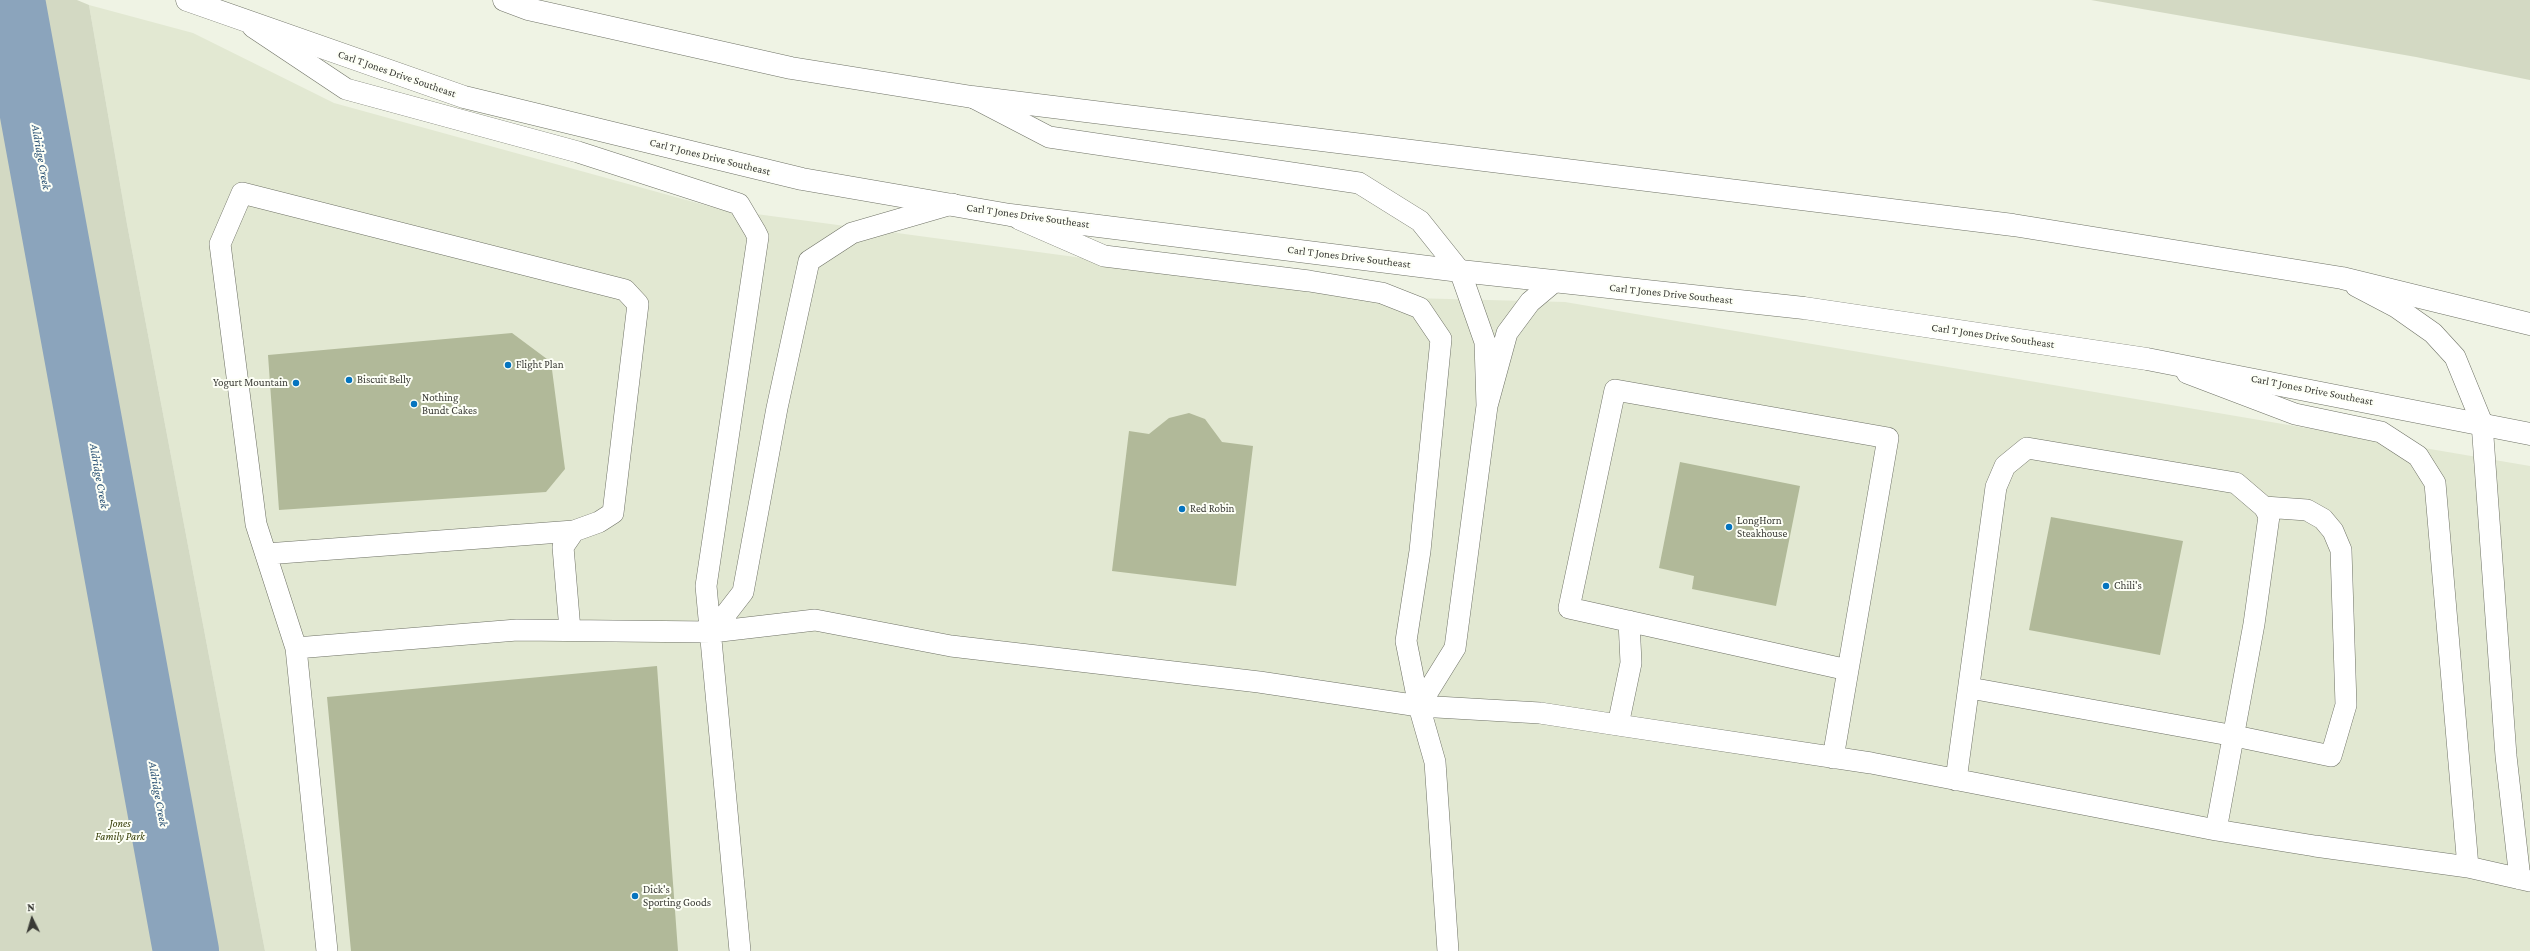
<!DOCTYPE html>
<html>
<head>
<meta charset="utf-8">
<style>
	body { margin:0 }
	#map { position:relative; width:2530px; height:951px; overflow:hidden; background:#eff3e4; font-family:"Crimson Pro",serif }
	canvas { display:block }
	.north { position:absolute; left:12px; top:899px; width:40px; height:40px; -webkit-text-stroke:3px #fdfff6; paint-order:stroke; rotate:355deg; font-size:11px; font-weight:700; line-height:16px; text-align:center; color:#393a35 }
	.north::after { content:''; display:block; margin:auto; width:14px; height:18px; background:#393a35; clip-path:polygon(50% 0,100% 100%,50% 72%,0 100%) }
</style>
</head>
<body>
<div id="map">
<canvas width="2530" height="951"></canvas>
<div class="north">N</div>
</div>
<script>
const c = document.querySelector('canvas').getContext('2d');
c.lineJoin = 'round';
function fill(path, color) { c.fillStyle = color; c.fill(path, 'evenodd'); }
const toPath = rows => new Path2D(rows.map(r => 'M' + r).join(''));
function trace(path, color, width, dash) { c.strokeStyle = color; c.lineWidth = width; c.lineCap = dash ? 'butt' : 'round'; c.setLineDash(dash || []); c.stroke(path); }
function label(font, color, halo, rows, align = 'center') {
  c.font = font + ' "Crimson Pro",serif'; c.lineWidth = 4; c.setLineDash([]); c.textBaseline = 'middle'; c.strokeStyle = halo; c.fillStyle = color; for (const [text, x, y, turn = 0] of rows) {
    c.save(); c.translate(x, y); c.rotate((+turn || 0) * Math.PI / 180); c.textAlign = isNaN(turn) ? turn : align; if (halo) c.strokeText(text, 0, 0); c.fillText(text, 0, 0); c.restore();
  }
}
const built = toPath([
	[89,5,193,33,334,103,719,209,1372,297,1565,302,2530,466,2530,951,265,951,127,224]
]);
const green = toPath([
	[0,0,77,0,89,5,127,224,265,951,0,951],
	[2091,0,2530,0,2530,80,2416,57]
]);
const river = toPath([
	[12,0,186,951]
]);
const building = toPath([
	[512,333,551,362,565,469,546,492,279,510,268,355],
	[1189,413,1205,419,1222,442,1253,446,1236,586,1112,571,1129,431,1149,434,1169,418],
	[1680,462,1800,486,1776,606,1692,589,1694,576,1659,568],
	[2051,517,2183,541,2160,655,2029,630],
	[657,666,678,951,351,951,327,697]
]);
const lane = toPath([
	[253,27,346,89,578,152,739,204,755,231,758,237,706,586,740,951],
	[974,98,1049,137,1359,183,1420,221,1460,271,1485,342,1487,406],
	[1019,219,1104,256,1309,281,1382,293,1420,308,1441,339,1420,551,1406,641,1419,706,1435,762,1448,951],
	[2356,286,2396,307,2433,333,2455,357,2482,423,2506,756,2520,879],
	[2187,373,2295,414,2381,432,2418,456,2435,483,2468,867],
	[266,554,574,531],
	[712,632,743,592,777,408,809,261,852,233,952,204],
	[296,648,256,524,220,244,242,193,625,290,638,304,613,513,599,522,574,531,563,547,570,630],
	[1970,688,2235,736,2331,756,2346,705,2341,550,2333,531,2323,519,2307,510,2264,507],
	[1419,706,1455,648,1487,406,1507,333,1530,302,1555,281],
	[1618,725,1631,663,1629,621],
	[1833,758,1848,670,1888,438,1615,390,1569,608,1848,670],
	[1956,780,1996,487,2005,466,2027,448,2236,483,2264,507,2269,516,2254,624,2216,830],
	[327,951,296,648,517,630,712,632,815,620,951,646,1259,682,1419,706,1540,713,1618,725,1871,763,2216,830,2315,846,2468,867,2530,881]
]);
const secondary = toPath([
	[187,0,464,97,802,179,1010,215,1460,271,1804,308,2147,359,2530,434],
	[504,0,528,9,791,68,972,97,2013,225,2342,278,2530,324]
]);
const markers = [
	[508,365,4,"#0474bf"],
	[349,380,4,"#0474bf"],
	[296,383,4,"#0474bf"],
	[414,404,4,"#0474bf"],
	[1182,509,4,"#0474bf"],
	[1729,527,4,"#0474bf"],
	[2106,586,4,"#0474bf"],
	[635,896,4,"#0474bf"]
];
const streetNames = [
	["Carl T Jones Drive Southeast",397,74,19],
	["Carl T Jones Drive Southeast",710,157,14],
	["Carl T Jones Drive Southeast",1028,216,8],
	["Carl T Jones Drive Southeast",1349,257,7],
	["Carl T Jones Drive Southeast",1671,294,6],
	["Carl T Jones Drive Southeast",1993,336,8],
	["Carl T Jones Drive Southeast",2312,390,11]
];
const poiNames = [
	["Flight Plan",516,365],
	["Biscuit Belly",357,380],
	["Yogurt Mountain",288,383,"right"],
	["Nothing",422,398],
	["Bundt Cakes",422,411],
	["Red Robin",1190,509],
	["LongHorn",1737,521],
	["Steakhouse",1737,534],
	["Chili's",2114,586],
	["Dick's",643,890],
	["Sporting Goods",643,903]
];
const parkNames = [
	["Jones",120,824],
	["Family Park",120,837]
];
const waterNames = [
	["Aldridge Creek",41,157,80],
	["Aldridge Creek",99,476,80],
	["Aldridge Creek",158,794,80]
];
fill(built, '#e2e8d2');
fill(green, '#d3d9c3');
trace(river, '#8ba4bc', 66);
fill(building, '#b1b999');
trace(lane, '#6f7266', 22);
trace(secondary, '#6f7266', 23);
trace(lane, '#fff', 21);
trace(secondary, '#fff', 22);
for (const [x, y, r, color] of markers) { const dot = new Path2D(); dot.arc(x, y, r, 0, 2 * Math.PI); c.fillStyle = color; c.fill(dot); trace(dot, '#fdfff6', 1.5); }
label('11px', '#393a35', '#fdfff6', streetNames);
label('11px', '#393a35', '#fdfff6', poiNames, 'left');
label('italic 11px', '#323a03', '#fdfff6', parkNames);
label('italic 12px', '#295174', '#fdfff6', waterNames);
</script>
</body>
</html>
